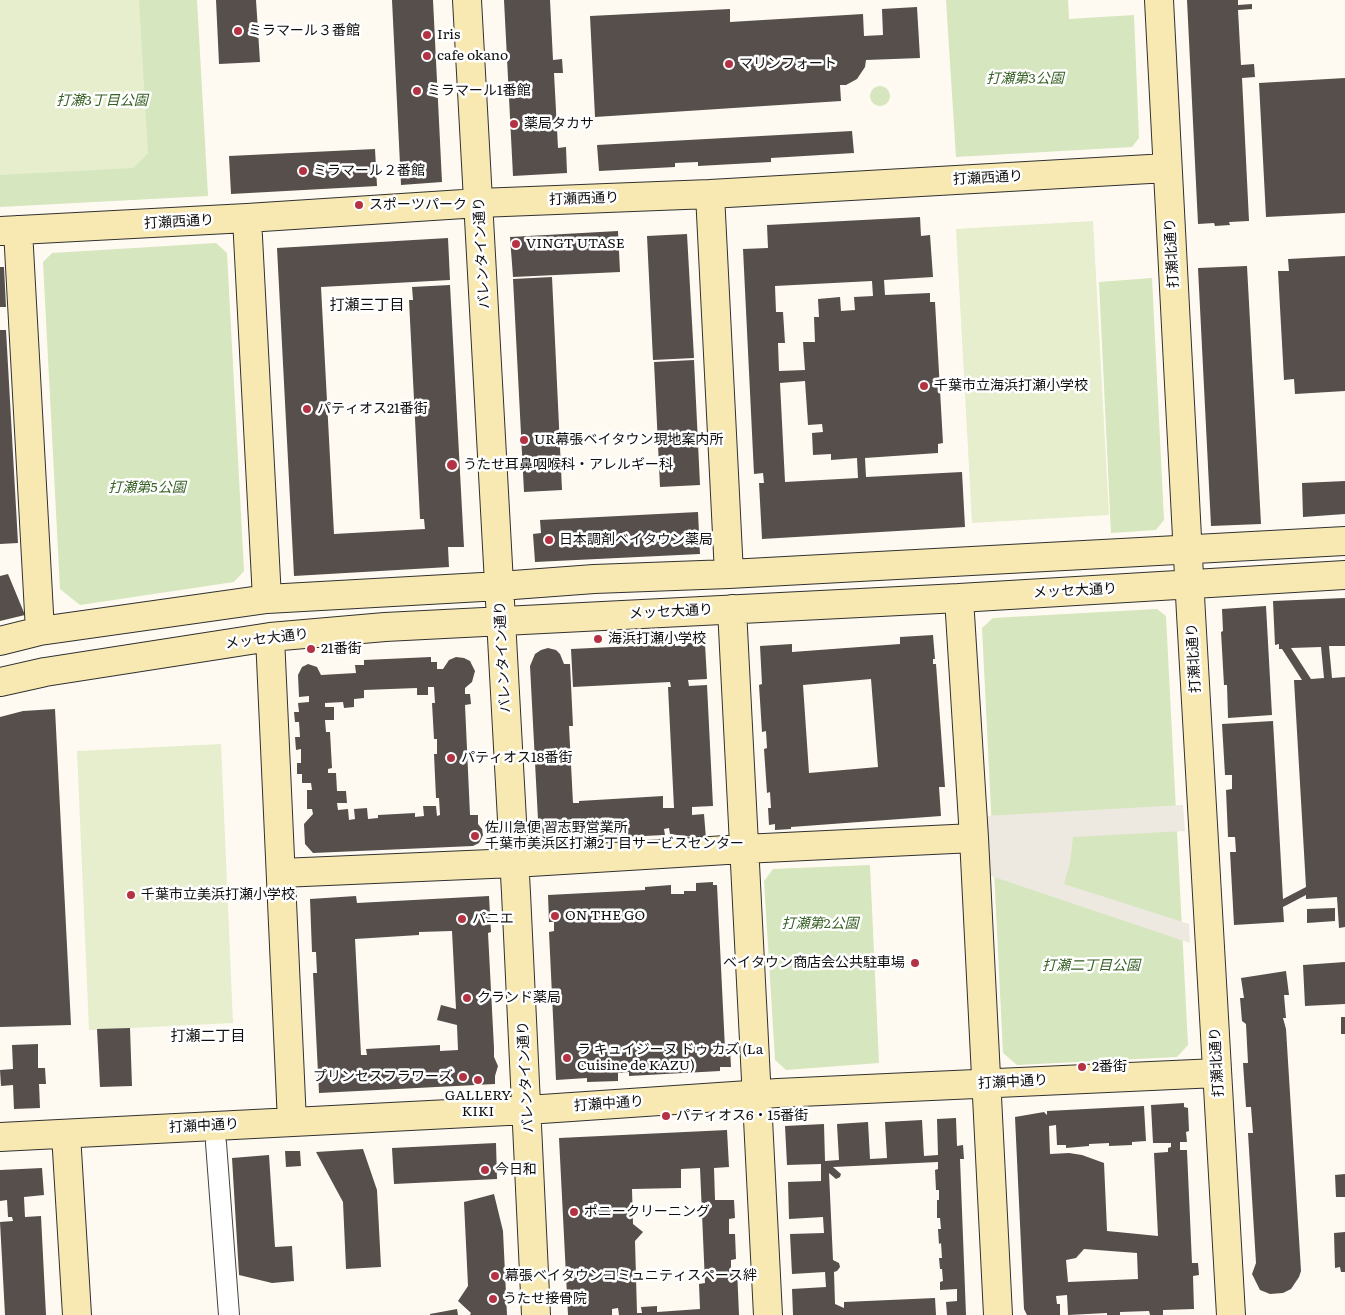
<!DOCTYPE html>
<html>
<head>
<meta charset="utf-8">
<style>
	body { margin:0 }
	canvas { display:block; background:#fefaf1 }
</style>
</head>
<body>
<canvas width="1345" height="1315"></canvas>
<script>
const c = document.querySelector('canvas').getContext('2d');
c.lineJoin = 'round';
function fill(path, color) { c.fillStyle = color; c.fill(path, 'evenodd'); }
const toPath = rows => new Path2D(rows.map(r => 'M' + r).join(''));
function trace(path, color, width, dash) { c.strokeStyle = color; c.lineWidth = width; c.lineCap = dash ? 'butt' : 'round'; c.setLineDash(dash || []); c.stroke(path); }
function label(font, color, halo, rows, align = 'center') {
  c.font = font + ' Literata,"Noto Sans JP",serif'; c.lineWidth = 5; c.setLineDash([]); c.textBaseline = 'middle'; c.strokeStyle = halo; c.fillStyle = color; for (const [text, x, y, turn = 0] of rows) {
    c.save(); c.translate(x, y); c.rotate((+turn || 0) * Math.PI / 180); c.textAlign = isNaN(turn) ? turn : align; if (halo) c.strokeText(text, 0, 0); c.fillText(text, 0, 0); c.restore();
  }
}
const green = toPath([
	[0,0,197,0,208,196,0,207],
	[946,0,1068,0,1069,19,1134,15,1139,138,1132,147,956,157],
	'870 96a10 10 0 1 1 20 0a10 10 0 1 1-20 0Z',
	[216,243,227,253,244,571,234,582,80,605,60,589,43,262,52,253],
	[1152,278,1164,520,1156,530,1111,533,1099,282],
	[1157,609,1166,616,1188,1045,1177,1057,1017,1065,1003,1053,982,628,993,618],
	[870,865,879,1063,786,1070,775,1060,764,881,773,869]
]);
const pitch = toPath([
	[0,0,139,0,148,153,134,168,0,175],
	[1093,221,1109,515,972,523,956,229],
	[221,744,233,1023,89,1030,77,751]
]);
const plaza = toPath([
	[1183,805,1185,831,1073,837,1070,863,1064,884,1189,924,1190,943,988,875,985,816]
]);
const building = toPath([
	[216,0,256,0,260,62,219,64],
	[392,0,433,0,442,182,401,185],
	[504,0,550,0,553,60,562,59,563,73,554,73,558,148,566,147,567,173,513,176],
	[1187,0,1238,0,1238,5,1252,4,1252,9,1238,10,1241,65,1254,64,1255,77,1242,78,1249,221,1229,222,1230,225,1215,226,1214,223,1198,224],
	[917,7,920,58,866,60,865,67,857,79,846,85,840,85,841,101,595,117,590,16,730,9,730,22,863,14,864,36,883,35,882,9],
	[1345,78,1345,213,1266,217,1259,83],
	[852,131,854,153,771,158,771,162,698,166,698,162,675,163,675,167,599,171,597,145],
	[375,149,377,186,231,194,229,156],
	[920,217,921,236,930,235,933,277,884,280,885,295,930,293,930,302,935,302,943,443,938,444,938,453,865,458,866,477,962,472,965,527,762,539,759,483,764,483,763,473,754,474,743,249,768,248,767,225],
	[872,281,873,296,854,297,855,310,841,311,840,297,818,299,819,317,814,317,815,342,803,342,805,370,779,371,778,343,785,343,783,312,776,312,775,286],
	[805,381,808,425,822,424,823,432,812,433,813,455,831,454,831,460,857,458,858,478,785,482,780,383],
	[618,231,620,272,513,277,510,237],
	[687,234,694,358,653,360,647,236],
	[448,238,450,280,321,287,334,534,425,529,424,519,420,519,409,300,413,300,412,287,450,285,464,547,448,547,449,567,294,576,277,248],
	[1345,256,1345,391,1295,394,1294,379,1284,380,1278,271,1289,271,1288,259],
	[1247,266,1261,524,1211,526,1198,268],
	[0,267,4,267,6,307,0,307],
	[552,277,562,490,524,492,513,279],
	[0,330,6,330,18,543,0,544],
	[694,360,700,485,660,487,654,362],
	[1345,481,1345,514,1303,517,1302,483],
	[698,512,700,554,535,562,533,534,541,533,540,520],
	[8,574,25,615,0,621,0,576],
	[1345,598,1345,646,1329,646,1332,678,1345,677,1345,927,1339,928,1337,897,1306,899,1306,895,1283,907,1284,922,1234,925,1230,852,1236,852,1235,837,1228,837,1226,790,1232,789,1232,775,1225,775,1222,724,1273,721,1283,899,1306,887,1294,680,1302,680,1282,649,1279,649,1279,644,1275,645,1273,601],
	[1321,647,1324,678,1311,679,1291,648],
	[1266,606,1272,715,1228,718,1227,685,1224,685,1221,632,1223,631,1222,609],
	[933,635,935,659,933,659,933,664,936,664,945,787,939,787,941,816,791,827,791,829,775,830,775,824,769,825,768,808,771,808,770,792,767,793,764,749,767,748,766,731,762,732,759,685,762,684,760,646,792,644,792,652,900,644,900,637],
	[871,679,878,767,809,773,803,685],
	[700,640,700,644,705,644,707,679,688,680,689,686,707,685,713,806,692,807,692,815,704,814,706,839,670,834,669,828,664,829,665,835,581,839,580,825,574,826,575,840,541,841,539,839,530,666,535,654,541,650,548,648,556,650,560,654,564,664,570,664,573,726,569,726,573,803,579,803,579,801,663,796,663,808,674,808,668,687,671,687,670,682,573,687,571,649,675,644,675,646,678,646],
	[431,657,431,662,437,662,437,669,443,669,449,660,456,657,464,658,470,661,475,671,472,682,465,688,465,694,470,694,471,704,465,705,470,815,478,815,478,824,482,829,483,835,479,843,473,846,313,853,305,844,304,824,313,814,312,809,307,809,307,790,312,790,311,783,302,783,302,774,297,774,297,763,301,763,301,749,296,750,295,737,300,737,299,722,295,722,294,712,299,712,298,703,309,702,309,696,299,697,298,675,302,667,308,664,317,667,321,675,356,673,355,665,364,665,364,660],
	[428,687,434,687,435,703,432,703,434,739,437,739,437,754,434,754,436,798,439,798,440,815,437,816,436,806,423,806,424,816,415,817,415,813,378,815,378,818,368,819,367,808,354,809,355,819,349,820,348,809,338,810,337,803,347,803,346,791,337,791,336,773,328,773,328,769,332,768,330,732,326,732,325,720,334,720,334,707,325,707,325,703,343,702,344,708,354,707,354,699,364,698,364,690,417,688,417,695,428,695],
	[55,709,71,1025,0,1027,0,717,23,711],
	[713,882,713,885,717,885,725,1049,730,1049,731,1067,720,1067,720,1071,629,1076,629,1072,618,1073,618,1081,587,1082,587,1078,556,1080,549,932,554,931,554,922,549,922,548,895,645,890,645,887,671,885,671,894,684,894,684,891,696,891,696,883],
	[356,896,357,903,489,896,491,932,488,933,494,1048,494,1057,498,1066,495,1076,495,1084,319,1093,313,973,317,973,316,952,312,952,310,899],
	[452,931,456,1009,441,1005,437,1020,457,1025,458,1050,440,1051,440,1045,366,1049,367,1055,361,1055,355,939,419,935,419,932],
	[1335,908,1335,921,1307,923,1307,909],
	[1345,962,1345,1004,1305,1006,1303,965],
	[1286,971,1289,995,1284,995,1286,1018,1283,1018,1286,1029,1301,1271,1299,1277,1291,1289,1283,1293,1270,1294,1260,1290,1252,1274,1256,1263,1248,1133,1253,1133,1251,1107,1246,1107,1243,1063,1248,1063,1246,1024,1242,1021,1240,998,1244,998,1241,978],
	[1341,1017,1345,1017,1345,1034,1341,1034],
	[130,1028,132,1086,100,1087,97,1029],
	[38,1044,38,1068,45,1068,46,1084,39,1084,40,1108,14,1109,13,1085,1,1086,0,1070,13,1069,12,1045],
	[1184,1103,1184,1107,1188,1108,1189,1131,1186,1132,1187,1142,1180,1142,1180,1150,1187,1150,1187,1151,1192,1263,1198,1263,1199,1275,1193,1276,1194,1309,1163,1310,1163,1315,1150,1315,1149,1311,1120,1312,1120,1315,1107,1315,1107,1313,1068,1315,1067,1295,1056,1296,1057,1304,1060,1304,1060,1315,1027,1315,1024,1309,1015,1117,1044,1112,1047,1115,1047,1111,1144,1106,1146,1141,1132,1142,1132,1145,1109,1146,1109,1143,1089,1144,1089,1146,1066,1148,1066,1145,1057,1145,1056,1125,1049,1126,1050,1154,1069,1153,1082,1155,1104,1163,1107,1231,1158,1236,1154,1153,1168,1152,1168,1148,1171,1147,1171,1143,1153,1143,1151,1105],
	[1084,1249,1137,1253,1138,1279,1068,1282,1066,1260,1076,1258],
	[956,1118,957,1146,963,1145,964,1159,960,1159,966,1315,947,1315,946,1302,957,1301,957,1289,940,1290,940,1282,943,1281,942,1269,940,1269,939,1258,942,1258,941,1243,939,1244,938,1229,941,1229,940,1218,937,1218,937,1200,939,1200,939,1190,936,1190,935,1170,938,1169,938,1162,833,1167,841,1174,840,1177,836,1179,829,1173,833,1260,839,1263,840,1267,837,1271,834,1272,835,1304,844,1308,844,1302,935,1298,936,1315,793,1315,792,1289,826,1287,825,1272,792,1274,790,1234,824,1233,823,1217,789,1219,788,1182,821,1181,821,1164,787,1165,785,1126,824,1124,825,1161,839,1160,837,1124,868,1122,870,1159,887,1158,885,1122,922,1120,924,1156,938,1155,937,1119],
	[727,1130,729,1167,714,1168,715,1200,734,1200,735,1218,729,1219,729,1234,735,1234,736,1259,731,1260,731,1269,737,1268,739,1315,619,1315,618,1308,612,1309,612,1315,568,1315,559,1138],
	[700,1168,705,1283,699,1284,700,1309,657,1312,657,1306,641,1307,642,1313,637,1313,635,1241,643,1232,633,1224,632,1189,681,1188,681,1169],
	[496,1143,497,1179,394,1184,392,1148],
	[363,1149,377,1190,381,1267,346,1269,343,1202,316,1152],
	[285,1151,300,1151,301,1166,286,1167],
	[269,1155,275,1247,292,1246,294,1281,272,1283,239,1275,232,1158],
	[42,1168,44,1195,24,1197,25,1217,41,1216,46,1315,5,1315,0,1222,13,1221,12,1217,8,1217,7,1200,0,1201,0,1170],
	[1345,1174,1345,1197,1336,1197,1335,1175],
	[494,1194,503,1231,507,1315,470,1315,471,1313,458,1301,468,1286,464,1202],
	[1345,1232,1345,1272,1341,1272,1340,1267,1335,1268,1334,1233],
	[457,1309,458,1315,430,1315,430,1314]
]);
const street = toPath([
	[216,1143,229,1315]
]);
const secondary = toPath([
	[467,0,516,893,536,1315],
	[1159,0,1191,614,1231,1315],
	[710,194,729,574],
	[247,218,267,599],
	[18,230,40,631],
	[0,231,247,218,479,203,710,194,1167,168],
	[959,598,974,838,998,1315],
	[732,609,768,1315],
	[270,637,292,1122],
	[0,641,40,631,267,599,500,586,594,579,729,574,1345,541],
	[0,682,45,672,270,637,385,627,959,598,1345,575],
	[281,873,514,863,743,849,974,838],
	[66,1134,77,1315],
	[0,1137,527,1110,778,1093,1217,1073]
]);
const markers = [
	[238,31,5,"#b33345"],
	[427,35,5,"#b33345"],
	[427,56,5,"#b33345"],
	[729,64,5,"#b33345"],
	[417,91,5,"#b33345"],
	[514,124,5,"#b33345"],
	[303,171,5,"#b33345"],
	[359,205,5,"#b33345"],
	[516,244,5,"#b33345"],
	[924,386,5,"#b33345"],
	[307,409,5,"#b33345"],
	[524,440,5,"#b33345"],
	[452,465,6,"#b33345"],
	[549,540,5,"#b33345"],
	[598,639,5,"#b33345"],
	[311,649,5,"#b33345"],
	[451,758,5,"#b33345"],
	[475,836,5,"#b33345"],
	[131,895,5,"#b33345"],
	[555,916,5,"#b33345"],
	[462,919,5,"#b33345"],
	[915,963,5,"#b33345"],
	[467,998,5,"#b33345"],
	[567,1058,5,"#b33345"],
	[1082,1067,5,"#b33345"],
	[463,1077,5,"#b33345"],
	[478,1080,5,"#b33345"],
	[666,1116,5,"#b33345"],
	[485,1170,5,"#b33345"],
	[574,1212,5,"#b33345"],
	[495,1276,5,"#b33345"],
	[493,1299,5,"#b33345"]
];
const poiNames = [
	["ミラマール３番館",248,31],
	["Iris",437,35],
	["cafe okano",437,56],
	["マリンフォート",739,64],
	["ミラマール1番館",427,91],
	["薬局タカサ",524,124],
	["ミラマール２番館",313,171],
	["スポーツパーク",369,205],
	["VINGT UTASE",526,244],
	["千葉市立海浜打瀬小学校",934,386],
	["パティオス21番街",317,409],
	["UR幕張ベイタウン現地案内所",534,440],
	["うたせ耳鼻咽喉科・アレルギー科",463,465],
	["日本調剤ベイタウン薬局",559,540],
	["海浜打瀬小学校",608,639],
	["21番街",321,649],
	["パティオス18番街",461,758],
	["佐川急便 習志野営業所",485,828],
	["千葉市美浜区打瀬2丁目サービスセンター",485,844],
	["千葉市立美浜打瀬小学校",141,895],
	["ON THE GO",565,916],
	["パニエ",472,919],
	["ベイタウン商店会公共駐車場",905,963,"right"],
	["クランド薬局",477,998],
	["ラ キュイジーヌ ドゥ カズ (La",577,1050],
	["Cuisine de KAZU)",577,1066],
	["2番街",1092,1067],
	["プリンセスフラワーズ",453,1077,"right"],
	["GALLERY",478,1096,"center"],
	["KIKI",478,1112,"center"],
	["パティオス6・15番街",676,1116],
	["今日和",495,1170],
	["ポニークリーニング",584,1212],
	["幕張ベイタウンコミュニティスペース絆",505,1276],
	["うたせ接骨院",503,1299]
];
const parkNames = [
	["打瀬第3公園",1025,79],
	["打瀬3丁目公園",102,101],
	["打瀬第5公園",147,488],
	["打瀬第2公園",820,924],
	["打瀬二丁目公園",1091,966]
];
const streetNames = [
	["打瀬西通り",988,178,-3],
	["打瀬西通り",584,199,-2],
	["打瀬西通り",179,222,-3],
	["バレンタイン通り",482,253,-93],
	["打瀬北通り",1172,253,-93],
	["メッセ大通り",1075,591,-3],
	["メッセ大通り",671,612,-3],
	["メッセ大通り",267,639,-7],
	["バレンタイン通り",503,657,-93],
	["打瀬北通り",1194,658,-93],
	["打瀬北通り",1217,1062,-93],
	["バレンタイン通り",526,1077,-93],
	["打瀬中通り",1013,1082,-3],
	["打瀬中通り",609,1104,-4],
	["打瀬中通り",204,1126,-3]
];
const neighbourhoodNames = [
	["打瀬三丁目",367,306],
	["打瀬二丁目",208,1037]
];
fill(green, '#d6e6be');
fill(pitch, '#e6eece');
fill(plaza, '#eee9e0');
fill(building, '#564f4c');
trace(street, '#424242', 22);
trace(secondary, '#313131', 30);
trace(street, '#fff', 20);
trace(secondary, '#f8e9b2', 28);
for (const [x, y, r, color] of markers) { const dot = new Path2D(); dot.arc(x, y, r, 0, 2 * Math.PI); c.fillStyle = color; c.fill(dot); trace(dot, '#fff', 2); }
label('14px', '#0f0f0f', '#fff', poiNames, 'left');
label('italic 14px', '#376124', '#fff', parkNames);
label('14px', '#0f0f0f', '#fff', streetNames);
label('15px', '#0f0f0f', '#fff', neighbourhoodNames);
</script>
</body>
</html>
